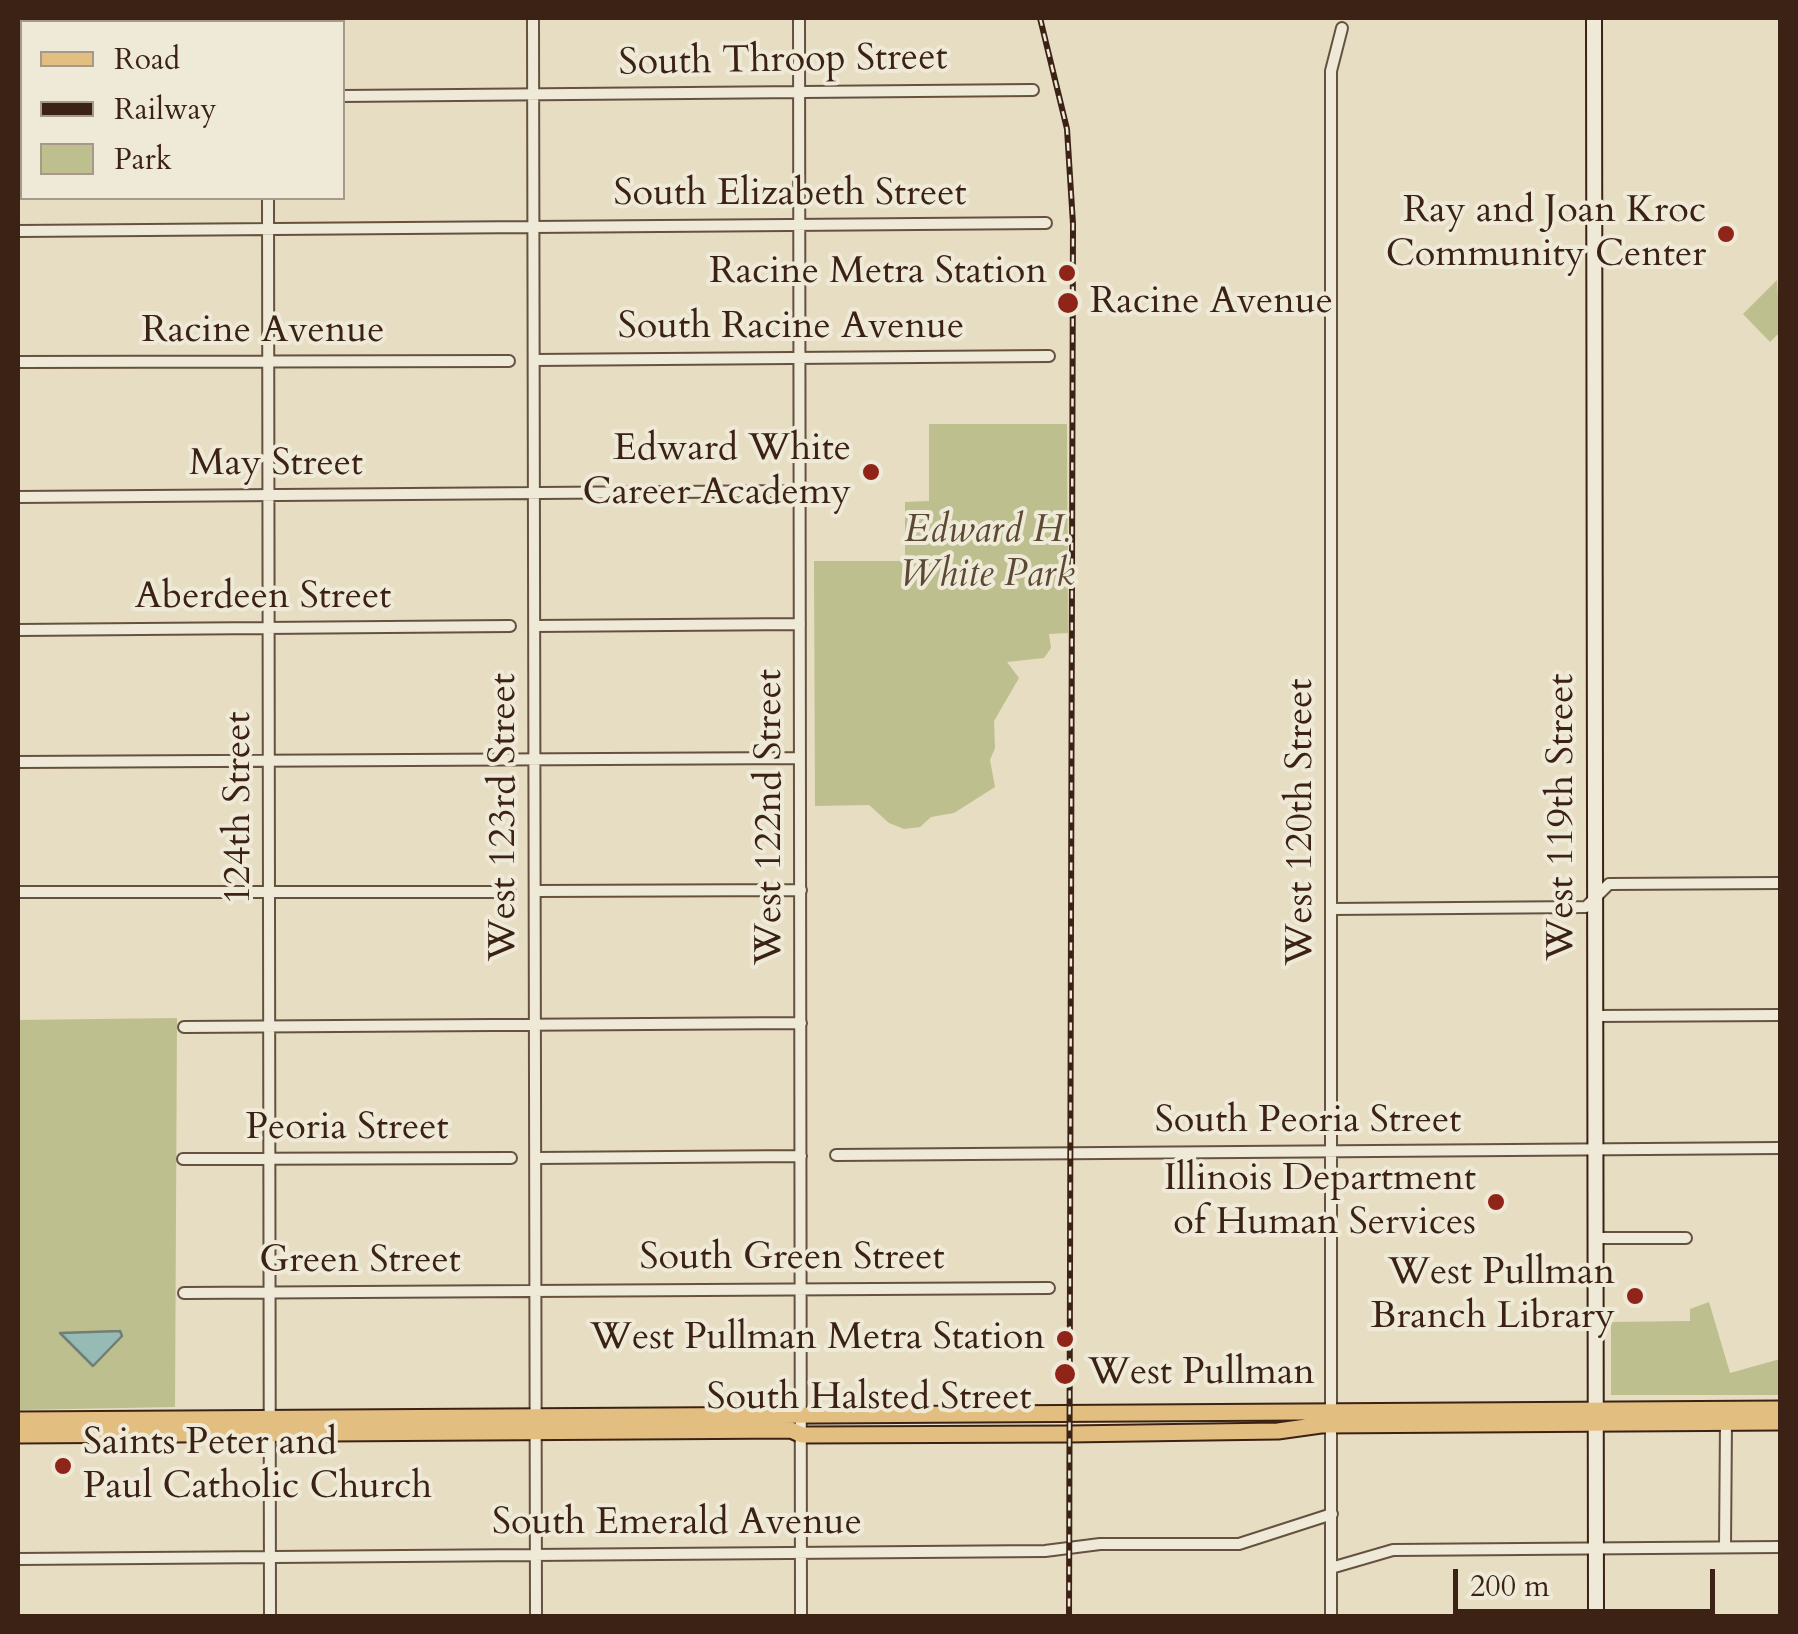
<!DOCTYPE html>
<html>
<head>
<meta charset="utf-8">
<style>
	body { margin:0 }
	#map { position:relative; width:1798px; height:1634px; overflow:hidden; background:#e6ddc2; font-family:Cardo,serif }
	canvas { display:block }
	.frame { position:absolute; inset:0; border:20px solid #3c2215; pointer-events:none }
	.legend { position:absolute; left:20px; top:20px; width:325px; height:180px; box-sizing:border-box; background:#efe9d7; border:2px solid #a79989; margin:0; padding:12px 18px; list-style:none; font-size:30px; color:#3c2215 }
	.legend li { display:flex; align-items:center; gap:20px; height:50px }
	.legend b { width:50px; border:2px solid #a79989 }
	.scale { position:absolute; left:1453px; top:1569px; width:262px; height:45px; box-sizing:border-box; border:5px solid #3c2215; border-top:0; padding-left:12px; font-size:30px; line-height:35px; white-space:nowrap; color:#3c2215; -webkit-text-stroke:8px #efe9d7; paint-order:stroke }
</style>
</head>
<body>
<div id="map">
<canvas width="1798" height="1634"></canvas>
<div class="frame"></div>
<ul class="legend">
<li><b style="height:12px;background:#e3be81"></b>Road</li>
<li><b style="height:12px;background:#3c2215"></b>Railway</li>
<li><b style="height:28px;background:#bdbf8e"></b>Park</li>
</ul>
<div class="scale">200 m</div>
</div>
<script>
const c = document.querySelector('canvas').getContext('2d');
c.lineJoin = 'round';
function fill(path, color) { c.fillStyle = color; c.fill(path, 'evenodd'); }
const toPath = rows => new Path2D(rows.map(r => 'M' + r).join(''));
function trace(path, color, width, dash) { c.strokeStyle = color; c.lineWidth = width; c.lineCap = dash ? 'butt' : 'round'; c.setLineDash(dash || []); c.stroke(path); }
function label(font, color, halo, rows, align = 'center') {
  c.font = font + ' Cardo,serif'; c.lineWidth = 8; c.setLineDash([]); c.textBaseline = 'middle'; c.strokeStyle = halo; c.fillStyle = color; for (const [text, x, y, turn = 0] of rows) {
    c.save(); c.translate(x, y); c.rotate((+turn || 0) * Math.PI / 180); c.textAlign = isNaN(turn) ? turn : align; if (halo) c.strokeText(text, 0, 0); c.fillText(text, 0, 0); c.restore();
  }
}
const green = toPath([
	[1777,280,1780,332,1770,342,1743,314],
	[929,424,1067,424,1068,633,1049,634,1051,648,1044,658,1007,662,1019,678,994,721,995,748,990,760,995,787,954,813,931,817,920,827,904,829,889,823,869,805,815,806,814,561,905,561,905,502,929,501],
	[177,1018,175,1407,18,1410,18,1020],
	[1709,1302,1730,1373,1780,1359,1780,1395,1611,1395,1611,1322,1690,1321,1690,1309]
]);
const water = toPath([
	[120,1331,122,1336,93,1366,60,1333,120,1331]
]);
const street = toPath([
	[268,18,268,22],
	[533,18,536,1616],
	[799,18,801,1616],
	[342,96,1033,90],
	[18,98,22,98],
	[268,198,270,1616],
	[18,231,1046,223],
	[534,360,1049,356],
	[18,362,509,361],
	[18,497,800,491],
	[535,626,800,624],
	[18,630,510,626],
	[18,762,800,758],
	[535,891,801,890],
	[18,892,510,892],
	[1332,909,1586,907,1609,884,1780,883],
	[1596,1016,1780,1015],
	[184,1027,801,1023],
	[836,1155,1780,1148],
	[536,1158,801,1156],
	[183,1159,511,1158],
	[1597,1238,1686,1238],
	[184,1293,1049,1288],
	[1725,1547,1726,1422],
	[18,1559,1045,1551,1100,1544,1239,1544,1332,1514],
	[1331,1568,1393,1550,1780,1547],
	[1331,1616,1331,71,1342,28]
]);
const secondary = toPath([
	[1594,18,1596,1616]
]);
const primary = toPath([
	[18,1420,1780,1409],
	[18,1435,791,1430,802,1435,1069,1434,1278,1431,1321,1425,1780,1422]
]);
const rail = toPath([
	[1040,18,1067,129,1073,224,1069,1616]
]);
const markers = [
	[1726,234,10,"#8f2418"],
	[1067,273,10,"#8f2418"],
	[1068,303,12,"#8f2418"],
	[871,472,10,"#8f2418"],
	[1496,1202,10,"#8f2418"],
	[1635,1296,10,"#8f2418"],
	[1065,1339,10,"#8f2418"],
	[1065,1374,12,"#8f2418"],
	[63,1466,10,"#8f2418"]
];
const streetNames = [
	["South Throop Street",783,62,-1],
	["South Elizabeth Street",790,195],
	["South Racine Avenue",791,328],
	["Racine Avenue",263,332],
	["May Street",276,465],
	["Aberdeen Street",263,598],
	["124th Street",240,808,-90],
	["West 123rd Street",505,817,-90],
	["West 122nd Street",771,817,-90],
	["West 119th Street",1563,817,-90],
	["West 120th Street",1302,822,-90],
	["South Peoria Street",1308,1122],
	["Peoria Street",347,1129],
	["South Green Street",792,1259],
	["Green Street",360,1262],
	["South Halsted Street",869,1399],
	["South Emerald Avenue",677,1524]
];
const poiNames = [
	["Ray and Joan Kroc",1706,212],
	["Community Center",1706,256],
	["Racine Metra Station",1047,273],
	["Racine Avenue",1090,303,"left"],
	["Edward White",851,450],
	["Career Academy",851,494],
	["Illinois Department",1476,1180],
	["of Human Services",1476,1224],
	["West Pullman",1615,1274],
	["Branch Library",1615,1318],
	["West Pullman Metra Station",1045,1339],
	["West Pullman",1088,1374,"left"],
	["Saints Peter and",83,1444,"left"],
	["Paul Catholic Church",83,1488,"left"]
];
const parkNames = [
	["Edward H.",987,532],
	["White Park",987,576]
];
fill(green, '#bdbf8e');
fill(water, '#96bbb5');
trace(water, '#727e75', 2.5);
trace(street, '#665140', 14);
trace(secondary, '#3c2215', 18);
trace(primary, '#3c2215', 19);
trace(street, '#efe9d7', 10);
trace(secondary, '#efe9d7', 14);
trace(primary, '#e3be81', 15);
trace(rail, '#3c2215', 6);
trace(rail, '#efe9d7', 2.5, [8]);
for (const [x, y, r, color] of markers) { const dot = new Path2D(); dot.arc(x, y, r, 0, 2 * Math.PI); c.fillStyle = color; c.fill(dot); trace(dot, '#efe9d7', 4); }
label('38px', '#3c2215', '#efe9d7', streetNames);
label('38px', '#3c2215', '#efe9d7', poiNames, 'right');
label('italic 38px', '#5c4933', '#efe9d7', parkNames);
</script>
</body>
</html>
